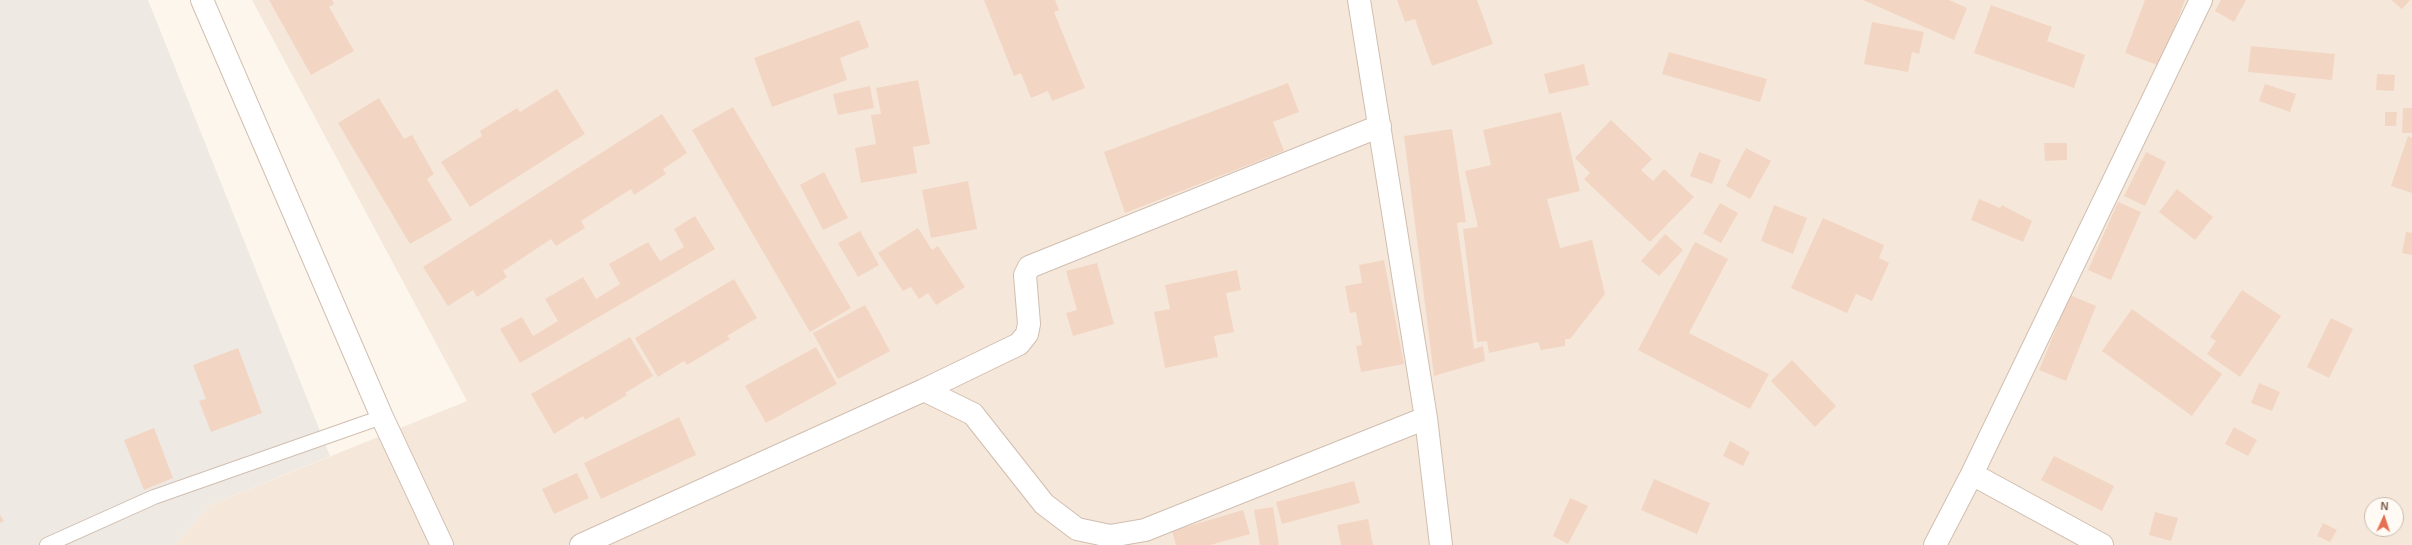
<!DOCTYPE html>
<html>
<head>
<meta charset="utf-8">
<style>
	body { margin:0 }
	#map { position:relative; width:2412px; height:545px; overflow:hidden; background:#fdf6ec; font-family:Arial,sans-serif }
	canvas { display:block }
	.north { position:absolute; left:2364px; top:497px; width:40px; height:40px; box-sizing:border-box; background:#fffaf3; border:1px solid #cabbb1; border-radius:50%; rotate:3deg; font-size:11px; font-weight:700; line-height:16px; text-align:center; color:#7a5c4d }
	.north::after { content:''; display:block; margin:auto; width:14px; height:18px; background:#e76f51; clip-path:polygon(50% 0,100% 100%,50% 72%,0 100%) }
</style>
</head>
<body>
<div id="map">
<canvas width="2412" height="545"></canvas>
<div class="north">N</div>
</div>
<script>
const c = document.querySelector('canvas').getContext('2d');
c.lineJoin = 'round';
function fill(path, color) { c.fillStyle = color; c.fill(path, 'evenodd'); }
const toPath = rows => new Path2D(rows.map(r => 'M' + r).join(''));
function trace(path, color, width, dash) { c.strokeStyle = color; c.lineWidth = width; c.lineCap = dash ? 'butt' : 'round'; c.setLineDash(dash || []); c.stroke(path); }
const residential = toPath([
	[252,0,2412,0,2412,545,174,545,210,505,467,401],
	[2372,505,2396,505,2396,529,2372,529]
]);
const industrial = toPath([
	[0,0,148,0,330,456,210,505,174,545,0,545]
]);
const building = toPath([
	[269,0,332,0,334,4,329,7,354,51,311,75],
	[984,0,1055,0,1059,10,1054,12,1085,88,1052,101,1048,91,1031,98,1021,73,1014,76],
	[1397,0,1477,0,1493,44,1432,66,1415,19,1405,22],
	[1863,0,1949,0,1967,8,1954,40],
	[2145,0,2185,0,2160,66,2125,53],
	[2221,0,2246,0,2234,22,2215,11],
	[2391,0,2410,0,2402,9],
	[1991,5,2052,27,2047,41,2085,55,2074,88,1974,53],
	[859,20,869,47,840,58,847,80,772,107,754,58],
	[1872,22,1924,32,1919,54,1912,52,1908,72,1864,64],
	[2251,46,2335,54,2332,80,2248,72],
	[1669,52,1767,79,1760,102,1662,74],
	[1584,64,1589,85,1549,94,1544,74],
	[2377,74,2395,75,2394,91,2376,90],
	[918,80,930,144,913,147,917,173,861,183,855,148,876,144,871,115,881,114,876,88],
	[1288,83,1299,112,1273,122,1284,151,1125,213,1104,152],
	[2265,84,2296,94,2290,112,2259,101],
	[870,86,874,108,838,115,833,94],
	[557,89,585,134,470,207,441,162,482,136,480,131,517,108,520,112],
	[379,98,404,139,412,135,434,174,427,179,452,220,410,244,338,123],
	[733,107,851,308,810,332,692,130],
	[2403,108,2412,108,2412,133,2402,133],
	[1561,112,1580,191,1547,199,1560,248,1592,240,1605,294,1570,339,1565,339,1565,346,1541,350,1538,342,1489,353,1487,341,1477,342,1463,229,1478,227,1465,171,1491,165,1483,130],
	[2385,112,2397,112,2396,126,2385,126],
	[662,114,687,153,663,169,666,174,634,195,631,189,581,221,585,228,556,246,551,239,503,271,507,277,477,297,473,290,448,306,423,267],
	[1611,120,1652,159,1641,170,1653,181,1664,169,1694,197,1650,242,1584,179,1590,173,1575,158],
	[1452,129,1466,222,1457,223,1474,349,1483,346,1485,361,1434,376,1404,136],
	[2408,136,2412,138,2412,193,2391,186],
	[2044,143,2067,143,2067,160,2045,161],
	[1746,148,1771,161,1750,199,1726,186],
	[1699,152,1721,160,1712,184,1690,176],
	[2146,152,2166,162,2145,206,2124,196],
	[824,172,848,218,823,230,800,185],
	[968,181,977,229,931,238,922,190],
	[2177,189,2213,217,2195,240,2159,212],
	[1979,199,2000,208,2002,205,2032,221,2023,242,1971,220],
	[2118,202,2141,212,2111,280,2088,270],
	[1720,203,1738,213,1721,243,1703,233],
	[1774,205,1807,218,1793,254,1761,241],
	[695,216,715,249,520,363,500,329,522,317,533,336,558,321,545,299,583,277,596,299,620,284,609,264,648,242,660,261,684,247,674,229],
	[1823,218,1884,245,1879,258,1889,263,1872,301,1856,294,1847,313,1791,288],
	[918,228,932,250,938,246,965,287,936,305,928,293,919,299,911,287,903,291,878,253],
	[860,231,879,265,858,277,838,243],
	[2406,232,2412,233,2412,255,2402,253],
	[1665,234,1683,250,1659,276,1641,261],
	[1695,242,1728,259,1689,333,1769,374,1750,409,1638,350],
	[1384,260,1404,364,1361,372,1356,346,1362,345,1356,312,1350,313,1345,286,1362,283,1359,265],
	[1097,263,1114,324,1073,336,1066,313,1077,310,1066,271],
	[1237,270,1241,290,1226,293,1234,332,1214,336,1218,357,1165,368,1154,312,1170,309,1165,285],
	[734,279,757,318,727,336,730,339,687,365,684,361,658,377,635,338],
	[2242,290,2281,316,2240,377,2207,354,2216,341,2210,337],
	[2070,295,2096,306,2066,381,2039,370],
	[865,305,890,351,838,379,813,333],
	[2132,309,2222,374,2192,416,2102,351],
	[2331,318,2353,329,2329,378,2307,367],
	[630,337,653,376,625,393,627,395,585,420,583,416,554,434,531,394],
	[816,347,837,384,766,423,745,386],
	[238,348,262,413,211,432,199,401,206,399,193,365],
	[1792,360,1836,406,1815,427,1771,381],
	[2259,383,2280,392,2272,411,2251,403],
	[679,417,696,455,601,499,584,463],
	[2234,427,2257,440,2248,456,2225,444],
	[154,428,173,478,144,490,124,440],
	[1730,441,1750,452,1743,466,1723,456],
	[2054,456,2114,486,2102,511,2041,480],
	[577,473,589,498,554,514,542,489],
	[1654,479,1710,503,1697,534,1641,510],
	[1354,481,1360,503,1282,524,1276,502],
	[1570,498,1588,506,1568,544,1553,536],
	[1273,507,1279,545,1260,545,1254,510],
	[1243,510,1250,534,1210,545,1176,545,1172,531],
	[2155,512,2178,518,2171,541,2149,535],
	[0,515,4,521,0,523],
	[1368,519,1373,545,1341,545,1337,525],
	[2323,523,2337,530,2330,542,2317,536]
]);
const lane = toPath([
	[47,545,154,497,382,417]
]);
const street = toPath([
	[202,0,382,417,442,545],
	[1359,0,1426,418,1441,545],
	[924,390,1019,344,1027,334,1029,324,1025,275,1029,267,1380,126],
	[1972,474,2102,545],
	[581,545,924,390,973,414,1044,504,1077,529,1110,536,1145,530,1426,418],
	[1935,545,1972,474,2201,0]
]);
fill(residential, '#f5e8da');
fill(industrial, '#efe9e4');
fill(building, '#f3d5c3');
trace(lane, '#d1beb0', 16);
trace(street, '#d1beb0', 24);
trace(lane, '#fff', 14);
trace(street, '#fff', 22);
</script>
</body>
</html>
